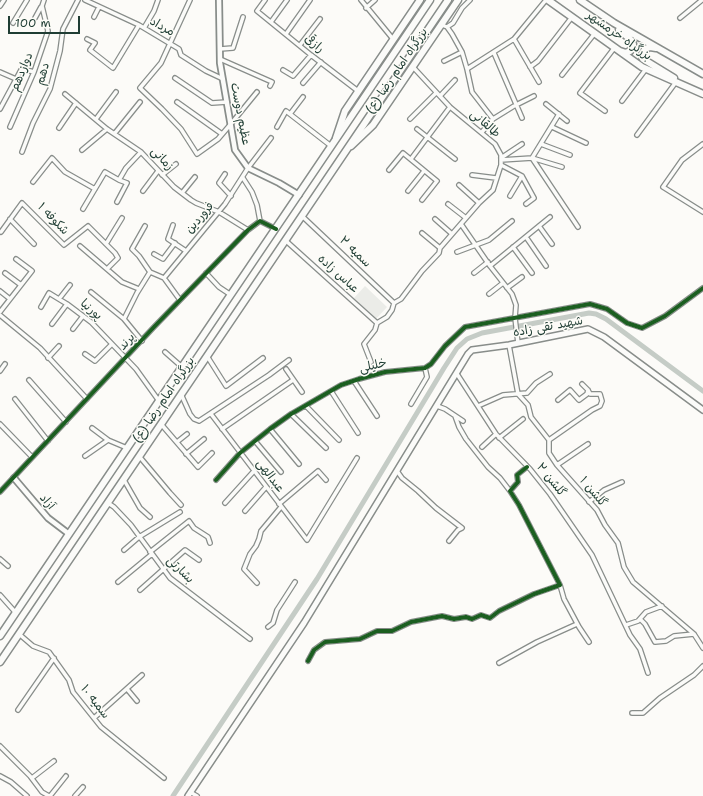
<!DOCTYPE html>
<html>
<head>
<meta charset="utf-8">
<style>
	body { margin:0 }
	#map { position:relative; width:703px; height:796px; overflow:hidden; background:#fcfbf8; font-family:"Shantell Sans",sans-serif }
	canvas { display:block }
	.scale { position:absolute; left:8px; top:16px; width:72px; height:18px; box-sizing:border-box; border:2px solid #1f3d34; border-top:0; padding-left:5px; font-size:12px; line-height:14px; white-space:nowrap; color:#1f3d34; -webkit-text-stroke:3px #fdfcf7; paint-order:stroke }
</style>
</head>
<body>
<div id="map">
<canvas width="703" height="796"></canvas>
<div class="scale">100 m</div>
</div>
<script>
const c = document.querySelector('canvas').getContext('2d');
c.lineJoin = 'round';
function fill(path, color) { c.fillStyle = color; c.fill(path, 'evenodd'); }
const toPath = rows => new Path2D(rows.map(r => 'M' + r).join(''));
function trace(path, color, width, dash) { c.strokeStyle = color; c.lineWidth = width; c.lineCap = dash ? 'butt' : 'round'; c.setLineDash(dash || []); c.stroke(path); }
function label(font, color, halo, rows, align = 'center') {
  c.font = font + ' "Shantell Sans","Playpen Sans Arabic",sans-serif'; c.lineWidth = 3; c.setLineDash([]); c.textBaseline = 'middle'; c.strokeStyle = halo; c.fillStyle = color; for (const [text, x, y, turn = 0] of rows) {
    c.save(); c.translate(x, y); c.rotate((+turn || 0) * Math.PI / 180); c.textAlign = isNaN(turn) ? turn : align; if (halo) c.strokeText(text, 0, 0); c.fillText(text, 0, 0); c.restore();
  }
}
const green = toPath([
	[365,286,387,307,376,319,354,298]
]);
const canal = toPath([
	[173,796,317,579,444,368,457,348,467,339,482,333,589,313,596,314,606,319,703,391]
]);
const minor = toPath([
	[85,0,139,25,179,49,181,55,206,71,223,79],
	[190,0,161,63,140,88,162,109,181,129,197,154,218,139,230,125,257,92],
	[265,0,257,11,311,55,358,91],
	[361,0,393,39],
	[0,6,4,0],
	[366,8,375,0],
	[94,17,99,7],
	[35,18,41,7],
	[680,18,702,0],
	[271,22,287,0],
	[13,23,27,0],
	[442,25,447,27,452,34,462,52,467,69,472,92,493,119],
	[447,27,453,23,462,8,470,0],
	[144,28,154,11,158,0],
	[286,34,310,0],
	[87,39,95,43,90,50,113,68,139,25],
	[514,39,539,82],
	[300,45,320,19],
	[220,49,233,48,243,17],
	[494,53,522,118],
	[220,59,272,82,270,86],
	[444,61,462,52],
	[530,67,538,61,572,17],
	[467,69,514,39,546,0],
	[283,70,293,76,311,55],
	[0,72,16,79],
	[562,75,595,33],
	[175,78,212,103,227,102],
	[303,83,321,62],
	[65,94,107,129,141,152,174,187,191,200,196,203,219,212,248,230],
	[440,96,455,80],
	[622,101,646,69],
	[177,102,222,134],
	[546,104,567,121],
	[0,109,21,70,23,69,34,72],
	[605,111,580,93,615,47],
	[290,114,303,97],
	[96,119,116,92],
	[410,119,436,93],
	[10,127,34,72,48,31,42,6,44,0],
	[277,127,286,111,331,146],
	[552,127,586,143],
	[59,128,76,103],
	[417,129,455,159],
	[482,132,493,119,514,106,534,96],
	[115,133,140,102],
	[637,135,676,82],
	[541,144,570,155],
	[703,144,682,160,663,187,703,212],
	[82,150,107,129],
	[22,152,33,123,50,89,60,51,63,29,78,0],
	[501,158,522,144],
	[532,158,578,227],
	[532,158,562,167],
	[411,159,450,107],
	[501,160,532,158,559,114],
	[501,165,522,176,534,198,526,204],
	[389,170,403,153,437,181,422,200],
	[225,174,219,183,231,196],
	[162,175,176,164],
	[472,175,496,178],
	[243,178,252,192,257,205,260,221],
	[33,182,52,158,65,172,95,189],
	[459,185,479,203],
	[143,191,158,171],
	[408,191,424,171],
	[182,193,195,177],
	[510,196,522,176],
	[117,202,127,183,119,180],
	[448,204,466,218],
	[83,209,105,172,119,180,126,168,141,152],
	[302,216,394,303],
	[10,219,34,244],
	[435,219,452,234],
	[461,224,490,266,512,294,516,305,515,318,518,343],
	[173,225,168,239,186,251],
	[145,226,132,249,139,256,150,272],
	[539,226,552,244],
	[1,232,22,203,64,245,88,226,115,253,118,258,107,269],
	[422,233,440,248],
	[526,237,546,266],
	[285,240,377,323],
	[106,244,122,218],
	[80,246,122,282,139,289],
	[513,247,532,273],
	[457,252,489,240,512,221],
	[154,254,163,259,175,243],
	[490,266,550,217],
	[5,273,21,285],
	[206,273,219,287,231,295],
	[474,273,488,262],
	[164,278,180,300],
	[507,288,522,277],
	[0,291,10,299],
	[91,292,124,319],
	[489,294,503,283],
	[59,299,70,285],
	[41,307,49,293,67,304,91,322,136,369,159,401],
	[0,312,32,271,16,259],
	[0,315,40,348,87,399],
	[52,324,67,304],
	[73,329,83,316],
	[142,341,124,319,137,293,150,272,164,278,225,204,248,168,271,138],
	[509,345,518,394,528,405,531,417,549,440,549,453,557,465,597,510,605,525,618,543,624,567,633,582,694,634,703,648],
	[165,352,182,367],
	[85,354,95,361,112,344],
	[207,356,226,386,263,358],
	[48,358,59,346],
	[371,362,364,344,375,330,377,323,387,317,392,310,394,303,401,299,422,271,439,253,440,248,479,203,493,190,501,165,501,155,495,144,450,107,413,67],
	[286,369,302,392],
	[0,371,5,364],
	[457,374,496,434,530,469,550,494,592,555,630,635,640,649,648,673],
	[29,380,66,422],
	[354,381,377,416],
	[331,391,358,433],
	[181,394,190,414,194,419,199,421,269,375,289,360],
	[15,399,48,441],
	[558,400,570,390,579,400,587,394,588,390],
	[411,404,427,377,425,368],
	[306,406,339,440],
	[437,406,445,409,463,421],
	[478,406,503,395,527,393,536,383,550,374],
	[211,414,307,540,357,458],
	[291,414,326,448],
	[455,416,459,427,466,439,488,467,500,478,510,491],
	[0,424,32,457],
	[161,424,198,467,212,453],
	[92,428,108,440,127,448],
	[222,429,293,380],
	[270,429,299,464],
	[499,438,523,419],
	[549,440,592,410,600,406,602,401,600,394,590,394,588,390,582,384],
	[255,441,281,472],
	[177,442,187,434],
	[482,447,496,434],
	[186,454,204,439],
	[85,456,108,440],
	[139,456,170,493,181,505],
	[557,465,588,444],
	[397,471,402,478,418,491,436,508,462,528,458,530,449,541],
	[124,480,140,508,150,517],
	[216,480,240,453,270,429,291,414,341,385,359,379,385,372,425,368,431,364,445,346,465,327,590,304,607,309,627,323,642,328,665,316,703,288],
	[0,492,153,328,248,230,260,221,276,229],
	[589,502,604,490,622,482],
	[108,503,114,507,131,525,170,578,250,639],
	[225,503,254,471],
	[279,504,318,471,326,480],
	[245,511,266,487],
	[124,550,139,537,180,512],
	[150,552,189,521,194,528,208,537,210,543],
	[0,559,8,566],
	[118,582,152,554],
	[257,583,244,569,250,554,256,546,259,539,261,531,281,507],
	[560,585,564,599,579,627,589,642],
	[140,590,185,550,199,560],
	[0,595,16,613],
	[640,619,645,624,655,642,666,641,674,636,694,634],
	[626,625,638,621,646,612,662,606],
	[268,627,273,623,277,610,295,582],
	[19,634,33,646,49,652,69,680,73,692,101,727,164,778],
	[308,661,314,650,325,642,360,639,377,631,392,631,411,622,442,616,454,619,466,617,472,619,481,615,490,618,499,611,534,594,560,585,519,505,510,491,518,482,517,475,527,467],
	[499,663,537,642,577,624],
	[127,689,137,701],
	[18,710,54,658],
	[632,713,643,713,660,698,694,675,703,666],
	[94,718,142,675],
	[0,746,30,776,42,792,49,796],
	[0,776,11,782,27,796],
	[32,778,54,761],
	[190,792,197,796],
	[50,796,66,776],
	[75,796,83,787]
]);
const tertiary = toPath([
	[219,0,220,63,235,150,248,168,279,183,299,195],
	[14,478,48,518,69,534]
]);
const secondary = toPath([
	[188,796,304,623,468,354,472,350,509,345,588,329,604,337,703,410]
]);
const primary = toPath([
	[336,138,345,111,420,0],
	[351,146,373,125,458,0]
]);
const trunk = toPath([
	[548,0,642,67,703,94],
	[580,0,614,23,703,74],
	[619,30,630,39,633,44,632,48,630,51,626,53,620,51],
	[656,48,650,47,645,49,642,54,643,59,674,78],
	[0,636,430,0],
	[0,662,448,0]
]);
const cycleway = toPath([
	[216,480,240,453,270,429,291,414,341,385,359,379,385,372,425,368,431,364,445,346,465,327,590,304,607,309,627,323,642,328,665,316,703,288],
	[0,492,153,328,248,230,260,221,276,229],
	[308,661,314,650,325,642,360,639,377,631,392,631,411,622,442,616,454,619,466,617,472,619,481,615,490,618,499,611,534,594,560,585,519,505,510,491,518,482,517,475,527,467]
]);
const streetNames = [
	["مرداد",162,27,30],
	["بزرگراه خرمشهر",619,36,35],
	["رازقی",314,44,39],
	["بزرگراه امام رضا (ع)",397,71,-56],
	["دوازدهم",22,72,-68],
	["دهم",43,74,-74],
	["عظیم دوست",240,114,79],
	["طالقانی",485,124,41],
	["زمانی",162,159,47],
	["فروردین",200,218,-50],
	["شکوفه ۱",53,219,46],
	["سمیه ۲",355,252,44],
	["عباس زاده",338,274,42],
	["پورنیا",91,310,41],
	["شهید تقی زاده",548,327,-10],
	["پرند",127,342,-48],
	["خلیلی",373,366,-13],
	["بزرگراه امام رضا (ع)",164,400,-56],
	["عبدالهی",270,476,53],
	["گلشن ۲",551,480,51],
	["گلشن ۱",593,492,50],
	["آزاد",47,502,49],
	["بشارتی",180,570,45],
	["سمیه ۱۰",95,702,52]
];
fill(green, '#ebece8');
trace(canal, '#c5ccc6', 5);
trace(minor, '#888d8a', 6);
trace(tertiary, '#888d8a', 8);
trace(secondary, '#888d8a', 8);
trace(primary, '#888d8a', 9);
trace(trunk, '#888d8a', 9);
trace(minor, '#fbfbf9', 3.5);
trace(tertiary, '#fbfbf9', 4.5);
trace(secondary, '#fbfbf9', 5);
trace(primary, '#fbfbf9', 6);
trace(trunk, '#fbfbf9', 6);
trace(cycleway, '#1b5e20', 4);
label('12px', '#1f3d34', '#fdfcf7', streetNames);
</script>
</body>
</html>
